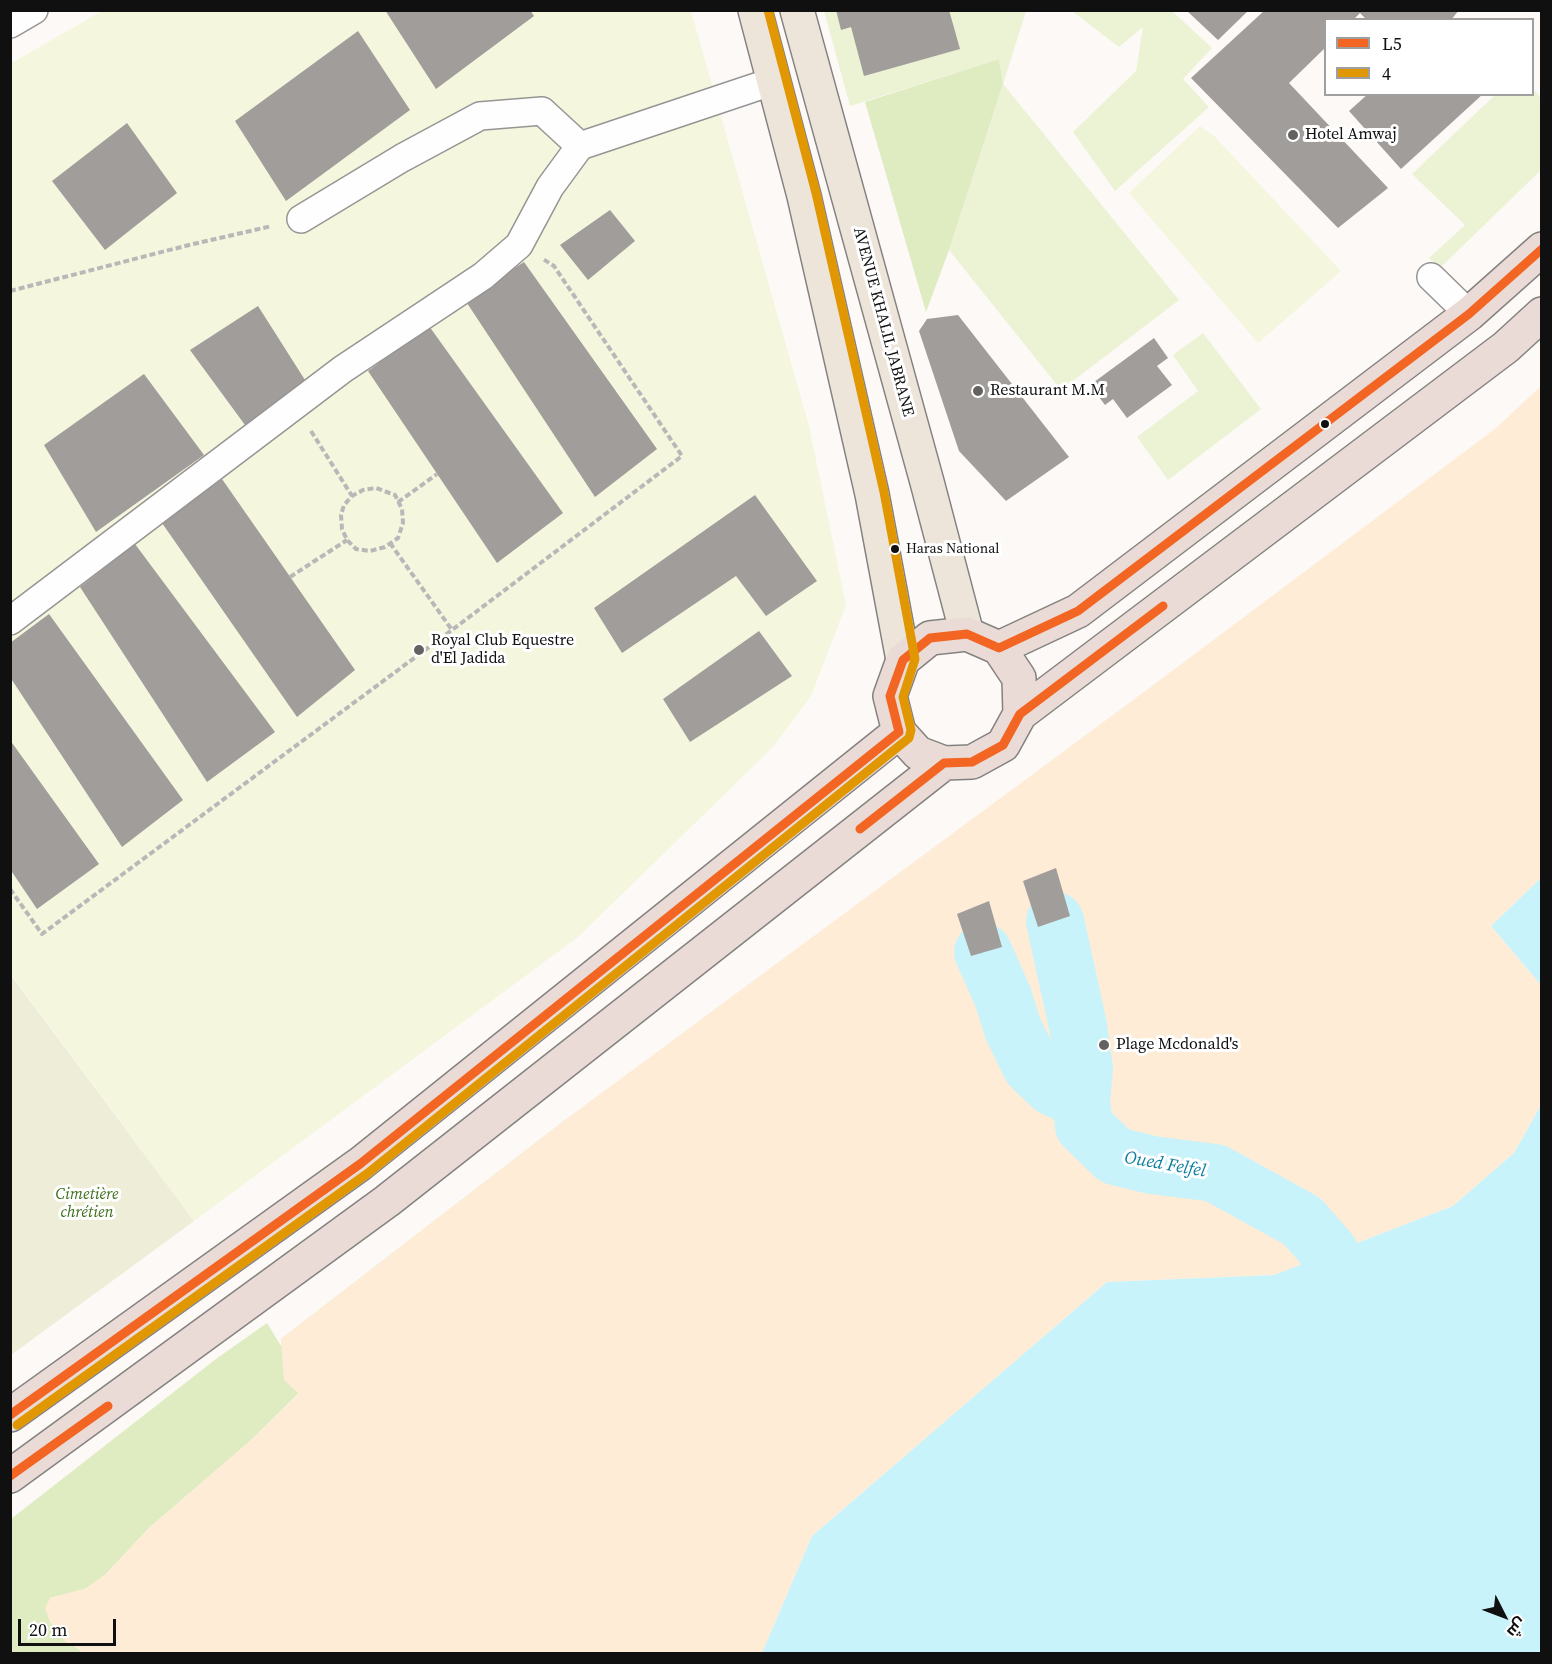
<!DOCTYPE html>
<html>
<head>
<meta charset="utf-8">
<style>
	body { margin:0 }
	#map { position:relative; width:1552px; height:1664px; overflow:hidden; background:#fcf9f6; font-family:"Source Serif 4",Cairo,serif }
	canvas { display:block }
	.frame { position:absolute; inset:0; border:12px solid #101010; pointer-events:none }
	.legend { position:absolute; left:1324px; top:18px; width:210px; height:78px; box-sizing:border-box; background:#fff; border:2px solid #9f9f9f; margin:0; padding:8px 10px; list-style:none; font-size:18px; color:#101010 }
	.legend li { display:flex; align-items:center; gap:12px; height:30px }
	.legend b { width:30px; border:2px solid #9f9f9f }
	.north { position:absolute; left:1474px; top:1586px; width:60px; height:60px; -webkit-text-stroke:4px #fff; paint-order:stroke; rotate:132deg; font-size:16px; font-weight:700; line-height:24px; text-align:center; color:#101010 }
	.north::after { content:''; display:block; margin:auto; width:21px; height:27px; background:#101010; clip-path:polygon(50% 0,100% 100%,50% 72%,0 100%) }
	.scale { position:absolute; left:18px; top:1619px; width:98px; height:27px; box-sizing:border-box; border:3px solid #101010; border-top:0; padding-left:8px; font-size:18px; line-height:21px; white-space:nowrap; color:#101010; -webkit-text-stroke:4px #fff; paint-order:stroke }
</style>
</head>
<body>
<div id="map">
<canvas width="1552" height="1664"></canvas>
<div class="frame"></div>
<ul class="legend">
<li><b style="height:8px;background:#f26522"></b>L5</li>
<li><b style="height:8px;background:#e09702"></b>4</li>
</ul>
<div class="north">ش</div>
<div class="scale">20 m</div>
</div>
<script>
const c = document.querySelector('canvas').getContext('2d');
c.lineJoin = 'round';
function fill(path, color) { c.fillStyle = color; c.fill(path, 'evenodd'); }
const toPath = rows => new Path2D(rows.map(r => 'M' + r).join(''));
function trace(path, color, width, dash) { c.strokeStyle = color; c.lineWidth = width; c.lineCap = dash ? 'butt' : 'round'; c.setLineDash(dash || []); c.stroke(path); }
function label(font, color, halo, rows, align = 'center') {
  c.font = font + ' "Source Serif 4",serif'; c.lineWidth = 6; c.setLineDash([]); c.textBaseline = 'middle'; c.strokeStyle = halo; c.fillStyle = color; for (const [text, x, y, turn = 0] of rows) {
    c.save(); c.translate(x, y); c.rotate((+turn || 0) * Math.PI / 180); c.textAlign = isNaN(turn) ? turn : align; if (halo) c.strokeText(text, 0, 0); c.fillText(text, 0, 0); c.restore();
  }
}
const green = toPath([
	[824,11,1026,11,1003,84,1179,300,1061,390,949,250,1003,84,999,59,850,106],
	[1072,11,1172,11,1212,48,1183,79,1209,107,1115,191,1073,132,1136,71,1143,27,1119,47],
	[1533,89,1541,98,1541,170,1440,268,1429,258,1465,225,1412,174,1495,95,1532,94],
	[1203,333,1261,409,1168,480,1137,437,1198,391,1173,355]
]);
const forest = toPath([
	[999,59,1003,84,949,250,926,312,865,102],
	[569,1117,299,1393,249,1442,150,1527,105,1575,85,1589,50,1598,65,1641,80,1650,80,1653,11,1654,11,1519,216,1359,267,1323,281,1346,281,1339]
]);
const sand = toPath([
	[1541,386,1541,878,1491,926,1541,985,1541,1105,1514,1153,1453,1206,1274,1275,1107,1282,812,1536,762,1653,80,1653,80,1650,65,1641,50,1622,45,1608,50,1598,85,1589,105,1575,150,1527,249,1442,299,1394,284,1380,281,1339,569,1117,1144,692,1495,429]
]);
const cemetery = toPath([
	[10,974,194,1221,11,1355,10,1355]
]);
const pitch = toPath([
	[102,11,691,11,809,426,846,605,811,696,773,747,578,937,194,1221,11,974,10,64],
	[1200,126,1214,136,1341,271,1258,343,1129,193]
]);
const water = toPath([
	[1541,878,1541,985,1491,926],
	[1541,1105,1541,1653,762,1653,812,1536,1107,1282,1274,1275,1453,1206,1514,1153]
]);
const river = toPath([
	[1055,921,1078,1026,1084,1069,1081,1100,1084,1126,1115,1156,1152,1165,1215,1173,1302,1221,1330,1253],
	[983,952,1003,997,1013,1029,1031,1066,1053,1087,1081,1100]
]);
const building = toPath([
	[385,10,530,10,534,16,436,89],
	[836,10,907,10,907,12,914,10,949,10,960,49,864,76,851,27,841,30],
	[1186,10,1249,10,1218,40],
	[1265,10,1459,10,1451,20,1367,20,1360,13,1353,20,1326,20,1326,47,1289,83,1388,188,1338,228,1191,78],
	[358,31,410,110,286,201,235,121],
	[1368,94,1483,94,1401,169,1349,111],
	[127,123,177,193,105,250,52,181],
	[610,210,635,241,588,280,560,245],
	[524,262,657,449,595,497,465,300],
	[258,306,305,380,245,425,190,350],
	[958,315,1069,457,1006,501,959,451,919,331,927,319],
	[429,326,563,513,497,563,368,371],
	[1154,338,1168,358,1157,366,1172,385,1127,418,1113,399,1105,405,1090,385],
	[144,374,204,455,96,532,44,445],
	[222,479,355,670,297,717,162,523],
	[755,495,817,581,766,616,736,576,622,653,594,608],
	[135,544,275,732,207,782,80,587],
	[49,614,183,800,122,847,10,677,10,643],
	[759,631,792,676,690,742,663,699],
	[10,740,99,864,37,909,10,869],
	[1056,868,1070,916,1038,927,1023,881],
	[989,901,1002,947,971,956,957,914]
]);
const path = toPath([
	[10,291,189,245,272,226],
	[311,431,352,496,344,505,341,515,342,529,347,540,356,549,370,551,385,547,398,538,403,523,402,509,395,495,376,488,363,490,352,496],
	[398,502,437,474],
	[390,543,452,630],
	[290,577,347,540],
	[10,889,42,934,452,630,682,456,554,266,543,259]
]);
const street = toPath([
	[10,24,34,10],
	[301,219,402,158,480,116,542,111,580,146],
	[1431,277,1469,314],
	[10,621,343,369,483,276,519,245,550,187,580,146,774,81]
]);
const primary = toPath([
	[755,10,804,196,872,494,903,660],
	[797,10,927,482,967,634]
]);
const highway = toPath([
	[999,648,1078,611,1469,314,1542,249],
	[1020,714,1019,678,999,648,967,634,930,638,903,660,890,696,899,732,918,753,944,763,972,762,1003,745,1020,714,1506,347,1542,314],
	[10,1415,360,1164,899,732],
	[10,1476,387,1201,944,763]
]);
const bus1 = toPath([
	[860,829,944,763,972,762,1003,745,1020,714,1163,606],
	[10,1415,360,1164,899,732,890,696,903,660,930,638,967,634,999,648,1078,611,1469,314,1542,249],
	[10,1476,108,1406]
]);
const bus2 = toPath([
	[17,1425,368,1173,909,738,911,730,903,697,915,659,884,492,816,193,768,10]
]);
const markers = [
	[1293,135,6,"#636260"],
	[978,391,6,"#636260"],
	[1325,424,5,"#101010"],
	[895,549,5,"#101010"],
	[419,650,6,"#636260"],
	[1104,1045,6,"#636260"]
];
const busNames = [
	["Haras National",906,549]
];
const poiNames = [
	["Hotel Amwaj",1305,135],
	["Restaurant M.M",990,391],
	["Royal Club Equestre",431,641],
	["d'El Jadida",431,659],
	["Plage Mcdonald's",1116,1045]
];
const streetNames = [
	["AVENUE KHALIL JABRANE",883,322,75]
];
const parkNames = [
	["Cimetière",87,1195],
	["chrétien",87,1213]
];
const waterNames = [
	["Oued Felfel",1165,1165,10]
];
fill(green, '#ecf3d4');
fill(forest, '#dfebc1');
fill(sand, '#feecd6');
fill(cemetery, '#ededd8');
fill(pitch, '#f5f6de');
fill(water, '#c9f3fa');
trace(river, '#c9f3fa', 58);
fill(building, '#a09d9b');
trace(street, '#969594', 30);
trace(primary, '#848281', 36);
trace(highway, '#848281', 36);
trace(path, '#b9b8b8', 4, [6, 3]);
trace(street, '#fffefe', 27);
trace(primary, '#eee5da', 33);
trace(highway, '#ebdbd6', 33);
trace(bus1, '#f26522', 9);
trace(bus2, '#e09702', 9);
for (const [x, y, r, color] of markers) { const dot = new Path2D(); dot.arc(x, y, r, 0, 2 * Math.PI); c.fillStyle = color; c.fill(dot); trace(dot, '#fff', 2); }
label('14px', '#101010', '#fff', busNames, 'left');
label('16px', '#101010', '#fff', poiNames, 'left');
label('16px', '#101010', '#fff', streetNames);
label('italic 16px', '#3d6e19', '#fff', parkNames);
label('italic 18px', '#0d7e9e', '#fff', waterNames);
</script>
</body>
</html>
